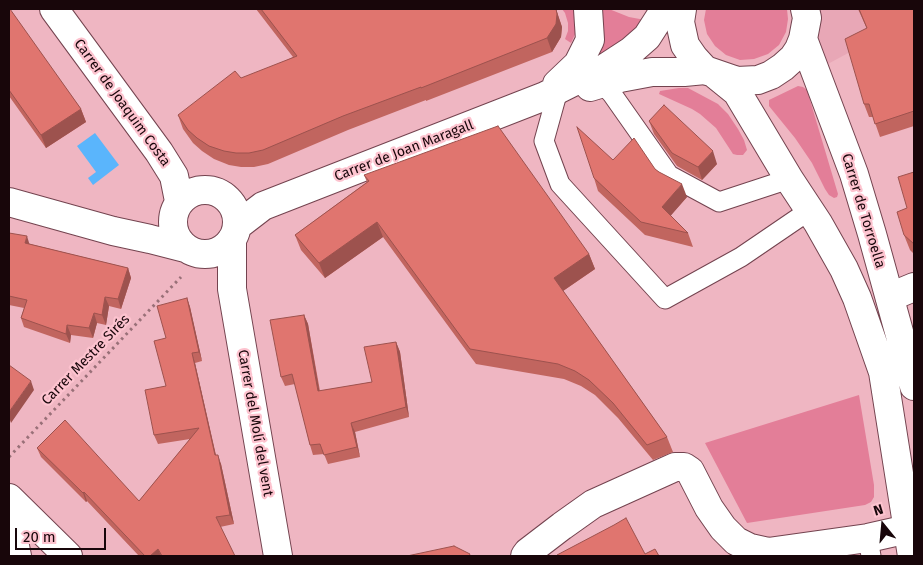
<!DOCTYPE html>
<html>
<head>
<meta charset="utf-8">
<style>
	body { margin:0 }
	#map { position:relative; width:923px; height:565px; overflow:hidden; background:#efb6c2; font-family:"Fira Sans",sans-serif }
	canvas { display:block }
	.frame { position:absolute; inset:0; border:10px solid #18060a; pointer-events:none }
	.north { position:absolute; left:858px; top:500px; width:50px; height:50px; -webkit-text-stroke:4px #fdc3cf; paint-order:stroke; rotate:343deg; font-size:14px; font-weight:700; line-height:20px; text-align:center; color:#18060a }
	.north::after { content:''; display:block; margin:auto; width:18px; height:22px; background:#18060a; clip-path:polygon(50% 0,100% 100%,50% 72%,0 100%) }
	.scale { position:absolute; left:15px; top:528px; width:91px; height:22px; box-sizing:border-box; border:2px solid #18060a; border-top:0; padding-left:6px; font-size:15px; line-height:18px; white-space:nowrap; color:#18060a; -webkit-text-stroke:4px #fdc3cf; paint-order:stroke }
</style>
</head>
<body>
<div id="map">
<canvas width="923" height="565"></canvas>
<div class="frame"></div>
<div class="north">N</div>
<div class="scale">20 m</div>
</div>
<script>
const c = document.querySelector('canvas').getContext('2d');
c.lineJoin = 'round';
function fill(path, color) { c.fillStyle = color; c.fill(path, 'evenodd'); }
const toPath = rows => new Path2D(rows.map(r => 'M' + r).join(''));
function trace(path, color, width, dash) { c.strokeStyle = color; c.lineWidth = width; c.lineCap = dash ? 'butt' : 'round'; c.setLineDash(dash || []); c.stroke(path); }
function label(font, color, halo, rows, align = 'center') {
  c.font = font + ' "Fira Sans",sans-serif'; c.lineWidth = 4.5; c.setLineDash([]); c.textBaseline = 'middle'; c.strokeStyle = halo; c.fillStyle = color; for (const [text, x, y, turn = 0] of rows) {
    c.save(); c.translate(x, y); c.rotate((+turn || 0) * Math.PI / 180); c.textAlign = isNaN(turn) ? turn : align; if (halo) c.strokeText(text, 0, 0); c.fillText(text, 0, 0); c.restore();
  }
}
const built = toPath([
	[805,9,914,9,850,52,815,71]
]);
const green = toPath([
	[562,9,578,9,577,30,571,43,565,39,568,31,568,23,565,13],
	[599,9,609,9,629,17,645,20,620,46,596,56],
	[706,9,787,9,788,19,786,32,779,45,768,54,754,59,740,60,726,55,715,46,707,34,704,20],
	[798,86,803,87,807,90,838,194,837,197,834,198,829,195,825,189,812,163,795,138,769,106,769,100],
	[679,88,688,88,718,104,728,114,738,129,744,140,747,150,743,155,737,155,733,154,716,128,700,114,692,109,659,94,660,91],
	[859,395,874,485,874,497,871,502,865,505,747,523,705,443]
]);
const water = toPath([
	[95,133,119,165,93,185,88,178,96,172,77,146]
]);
const path = toPath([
	[9,457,181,277]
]);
const lane = toPath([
	[602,83,612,94,669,175,719,202,789,179],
	[557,94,544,141,560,184,665,299,741,257,810,210],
	[868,538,871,556]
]);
const street = toPath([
	[54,9,159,152,174,176,179,201],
	[557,84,578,64,590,40,588,9],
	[590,87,620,78,652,72,684,72,705,70],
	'173 222a32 32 0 1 1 64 0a32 32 0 1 1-64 0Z',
	[9,202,113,231,150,239,185,248],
	[237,226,263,206,545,96,577,80,605,68,631,51,647,37,665,9],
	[232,239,232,289,278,556],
	[890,297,914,287],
	[9,498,68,556],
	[9,517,17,556],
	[525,556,528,552,562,526,593,504,675,467,684,467,690,471,709,508,723,528,736,541,750,548,768,552,868,538,908,529]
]);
const secondary = toPath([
	[682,9,680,22,685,45,694,58,705,70,737,81,758,80,771,75,783,67,793,58,799,49,803,39,807,18,805,9],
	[803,39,854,174,872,234,914,386],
	[716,75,737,92,789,179,818,223,844,269,857,298,883,372,912,556]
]);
const wall = toPath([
	[9,9,81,109,86,122,46,148,9,96],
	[256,9,556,9,562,27,561,37,552,52,426,101,426,100,348,130,268,164,254,167,241,167,229,165,214,159,202,151,193,143,183,129,178,115,293,57],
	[858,9,914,9,914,126,880,137,873,117,869,117,864,104,867,29],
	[649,121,717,164,702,180,677,166,654,134],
	[613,160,655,169,687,197,670,216,688,233,693,247,645,235,598,191,594,178],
	[914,172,914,254,910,250,904,235,907,208],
	[364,175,589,254,595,269,563,291,667,437,673,452,653,460,618,418,595,395,581,386,564,379,476,364,383,237,325,278,301,250,295,235,367,182],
	[9,233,30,244,128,268,131,278,121,309,109,306,106,325,97,323,93,338,71,335,70,343,24,327,21,318,24,308,9,305],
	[187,298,190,307,202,361,195,363,216,455,221,464,234,524,220,527,235,556,139,556,87,501,86,502,41,457,37,448,139,501,190,439,158,444,154,435],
	[304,315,308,324,320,391,372,382,396,342,400,352,409,417,355,432,360,457,328,464,324,454,313,455,310,445,295,384,285,386,281,377]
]);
const shadedWall = toPath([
	[556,9,562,27,561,37,552,52,547,38],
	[81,109,86,122,46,148,41,135],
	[713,151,717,164,702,180,698,167],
	[682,184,687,197,667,220,662,207],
	[377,222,383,237,325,278,319,263],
	[27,236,30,246,25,243],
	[589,254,595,269,560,293,554,278],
	[128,268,131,278,121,309,118,299],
	[105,297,109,306,106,325,102,315],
	[187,298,190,307,202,361,199,352],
	[94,313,97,323,93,338,89,328],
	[304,315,308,324,321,401,318,391],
	[67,325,71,335,70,343,66,334],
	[396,342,400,352,409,417,406,407],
	[192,353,195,363,218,465,215,455],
	[31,381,34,390,11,423,9,417,9,412],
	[351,423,355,432,360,457,357,447],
	[218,455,221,464,234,524,230,515],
	[84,492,87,501,86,502,83,493],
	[158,549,161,556,150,556]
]);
const building = toPath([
	[9,9,10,9,81,109,41,135,9,90,9,9],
	[261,9,556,9,557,14,556,24,547,38,421,88,421,87,343,116,263,150,249,153,236,153,224,151,209,146,197,138,188,130,178,115,235,71,241,78,297,56,261,9],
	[859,9,914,9,914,111,875,124,869,104,864,104,845,39,867,28,859,9],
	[664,105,713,151,698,167,672,153,649,121,664,105],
	[498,126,589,254,554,278,667,437,647,445,613,403,589,380,575,371,558,364,470,349,377,222,319,263,295,235,369,181,364,175,498,126],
	[577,127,613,160,634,138,655,169,659,172,682,184,662,207,688,233,641,222,594,178,577,127],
	[914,172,914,244,904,235,897,212,907,208,898,177,914,172],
	[9,233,27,236,25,243,128,268,118,299,105,297,102,315,94,313,89,328,67,325,66,334,21,318,27,300,9,296,9,233],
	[187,298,199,352,192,353,215,455,218,455,230,515,216,517,235,556,162,556,158,549,150,556,145,556,84,492,83,493,37,448,65,420,139,501,199,428,154,435,145,390,166,386,154,341,166,338,157,306,187,298],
	[304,315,318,391,372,382,364,347,396,342,406,407,351,423,357,447,324,455,320,444,310,445,292,374,281,377,270,320,304,315],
	[9,365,31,381,9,412,9,365],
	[626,518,645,554,655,549,659,556,558,556,557,555,614,525,626,518],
	[454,546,470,554,469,556,407,556,454,546]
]);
const streetNames = [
	["Carrer de Joaquim Costa",122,103,54],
	["Carrer de Joan Maragall",404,151,-21],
	["Carrer de Torroella",863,211,73],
	["Carrer Mestre Sirés",86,360,-46],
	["Carrer del Molí del vent",255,423,80]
];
fill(built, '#e8a7b6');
fill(green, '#e37e98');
fill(water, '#5ab5fc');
trace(lane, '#73434f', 21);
trace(street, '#73434f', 30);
trace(secondary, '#73434f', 30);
trace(path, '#997078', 3, [2.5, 4]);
trace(lane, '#fff', 19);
trace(street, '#fff', 28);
trace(secondary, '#fff', 28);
fill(wall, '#c1655f');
fill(shadedWall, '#9d524e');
fill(building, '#e0756f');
trace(building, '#9d524e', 1);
label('14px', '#18060a', '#fdc3cf', streetNames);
</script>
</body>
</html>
